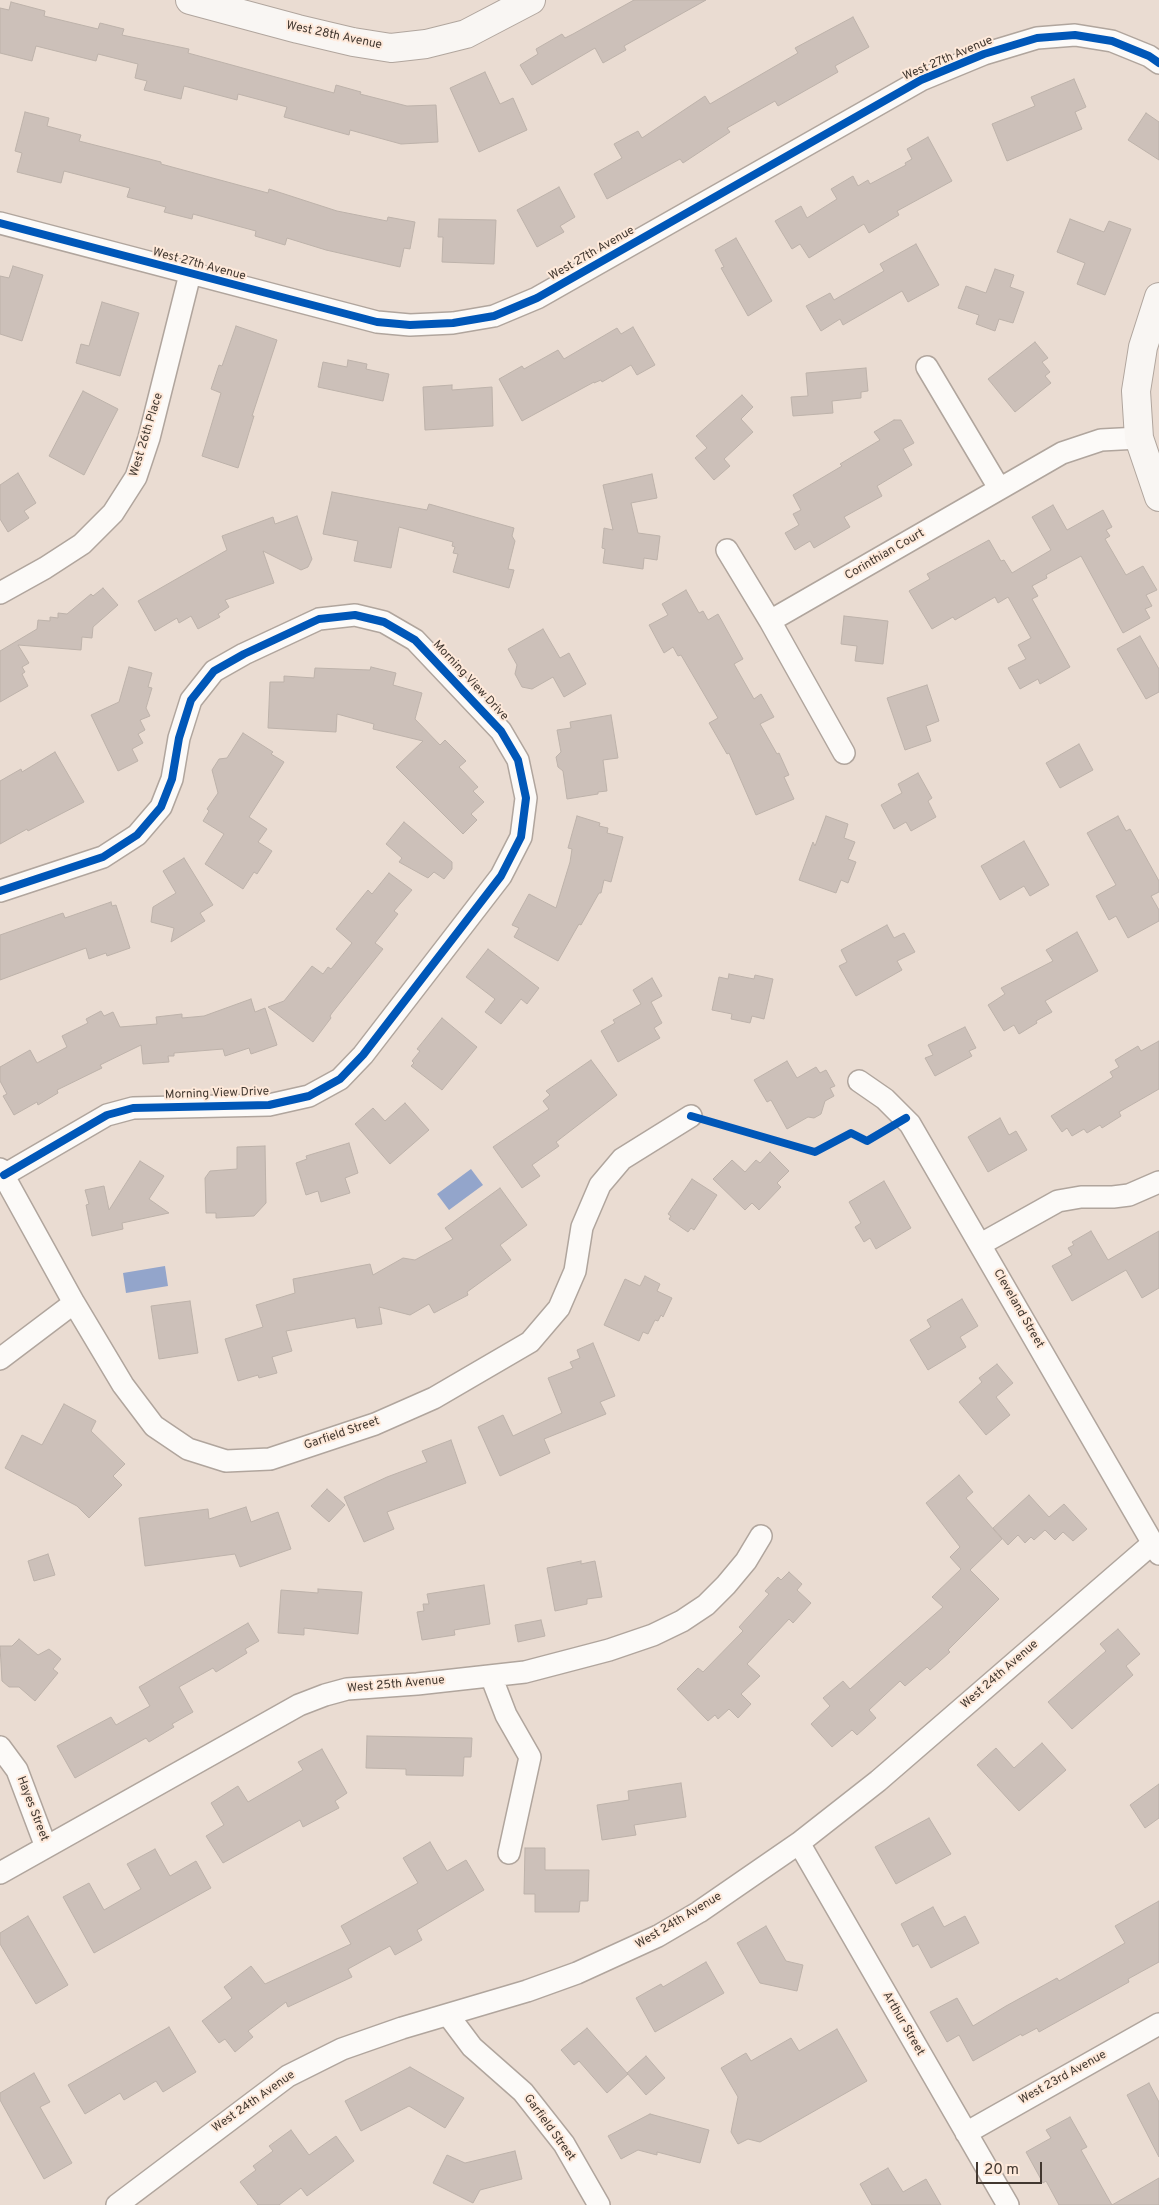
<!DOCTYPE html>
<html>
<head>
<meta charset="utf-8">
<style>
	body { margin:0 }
	#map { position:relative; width:1159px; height:2205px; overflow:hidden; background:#eadcd2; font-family:Overpass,sans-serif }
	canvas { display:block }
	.scale { position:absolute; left:976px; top:2162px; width:66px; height:22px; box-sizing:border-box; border:2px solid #423830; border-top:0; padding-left:6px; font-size:15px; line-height:18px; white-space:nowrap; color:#423830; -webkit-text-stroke:4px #fee9da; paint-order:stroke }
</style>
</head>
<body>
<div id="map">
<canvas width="1159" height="2205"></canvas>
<div class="scale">20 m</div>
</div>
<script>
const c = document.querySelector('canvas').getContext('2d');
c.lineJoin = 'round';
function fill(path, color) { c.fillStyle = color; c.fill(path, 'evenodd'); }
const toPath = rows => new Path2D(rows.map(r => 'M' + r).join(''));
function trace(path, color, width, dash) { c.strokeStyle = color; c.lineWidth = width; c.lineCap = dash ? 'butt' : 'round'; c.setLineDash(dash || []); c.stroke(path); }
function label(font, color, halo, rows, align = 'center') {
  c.font = font + ' Overpass,sans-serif'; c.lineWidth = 4; c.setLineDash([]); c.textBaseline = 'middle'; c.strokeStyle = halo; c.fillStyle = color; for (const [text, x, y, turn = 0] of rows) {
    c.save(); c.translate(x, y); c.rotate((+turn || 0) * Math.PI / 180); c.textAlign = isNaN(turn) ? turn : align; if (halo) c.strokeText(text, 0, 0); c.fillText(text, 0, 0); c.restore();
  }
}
const water = toPath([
	[471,1169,483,1185,449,1210,437,1194],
	[165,1266,168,1286,126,1293,123,1273]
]);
const building = toPath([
	[634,0,706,0,624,46,626,50,603,63,595,48,532,85,520,65,538,54,536,49,562,34,565,38,573,34,634,0],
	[11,2,45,11,44,16,98,29,100,23,124,29,122,35,189,49,188,53,334,93,336,85,361,92,360,94,407,106,436,105,438,142,401,144,350,130,349,135,284,117,287,107,238,94,237,100,184,86,181,99,144,90,147,81,135,78,138,64,98,54,96,61,36,46,32,61,0,53,0,8,9,10,11,2],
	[853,17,869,47,835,66,838,72,778,106,775,101,727,128,730,132,683,163,680,159,607,199,594,174,622,158,614,144,638,131,642,138,705,96,710,104,798,53,795,48,853,17],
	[485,72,500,104,513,98,527,130,479,152,450,88,485,72],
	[1074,79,1086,107,1075,112,1082,129,1007,161,992,124,1035,106,1031,97,1074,79],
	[25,112,49,118,47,126,81,135,79,141,161,162,161,164,268,193,269,189,337,211,387,221,388,217,415,222,410,249,404,248,400,267,326,250,287,238,285,245,255,236,256,231,193,214,192,219,164,212,166,207,127,197,130,188,64,171,61,183,17,172,22,153,15,151,25,112],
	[1146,113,1159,122,1159,160,1128,140,1146,113],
	[928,137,952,181,897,211,899,215,869,233,864,224,809,258,800,244,792,249,775,221,801,206,807,218,837,199,831,189,853,176,858,186,868,180,870,184,906,165,905,163,912,159,907,149,928,137],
	[559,187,575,217,560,226,564,232,537,247,517,210,559,187],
	[439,219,496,220,494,264,442,262,443,237,438,237,439,219],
	[1070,219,1104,232,1109,221,1131,229,1105,295,1077,284,1085,263,1057,252,1070,219],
	[736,238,772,301,748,316,721,268,724,267,715,250,736,238],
	[916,244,939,285,908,302,902,291,843,325,840,319,821,331,806,306,830,293,834,300,884,271,880,264,916,244],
	[13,266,43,275,22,341,0,334,0,276,9,278,13,266],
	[995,269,1014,275,1010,287,1024,292,1013,323,999,319,995,331,976,324,979,315,958,308,966,286,986,293,995,269],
	[102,302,139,313,120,376,76,363,81,344,89,346,102,302],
	[236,326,277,340,252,416,254,416,238,468,202,456,221,393,211,389,219,365,222,366,236,326],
	[633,327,655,365,637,375,631,365,602,382,601,380,594,383,594,382,522,421,499,379,522,366,524,369,558,350,564,359,617,328,621,334,633,327],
	[1035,342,1048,358,1042,362,1050,372,1045,376,1051,383,1015,412,988,379,1035,342],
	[348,360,367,364,366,369,389,374,383,401,318,387,323,362,347,367,348,360],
	[866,368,868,391,861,392,861,398,832,401,833,413,793,416,791,397,808,396,806,373,866,368],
	[452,385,452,390,492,387,493,426,425,430,423,387,452,385],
	[83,391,118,409,84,475,49,456,83,391],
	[742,395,753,407,741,419,753,432,724,459,730,466,714,480,695,458,707,448,696,436,742,395],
	[894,420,901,420,914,443,903,449,912,465,877,486,882,496,844,517,850,527,814,548,810,541,795,550,785,533,799,525,793,514,801,510,793,495,842,466,840,464,880,440,874,432,894,420],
	[18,473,36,503,24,511,29,518,8,532,0,519,0,485,18,473],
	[652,474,657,498,631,503,638,533,660,536,657,560,644,558,643,569,603,563,605,549,602,548,604,528,613,530,603,485,652,474],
	[332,492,427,510,429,504,514,528,512,536,515,541,508,569,514,570,509,588,453,572,458,554,453,553,455,547,452,546,453,542,399,527,391,568,354,561,358,541,323,534,332,492],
	[1053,505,1067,530,1103,510,1112,527,1106,530,1110,536,1105,539,1126,575,1143,566,1157,590,1146,595,1152,606,1145,609,1150,618,1123,633,1081,556,1046,575,1047,578,1032,586,1038,596,1032,599,1070,667,1040,684,1038,679,1020,689,1008,668,1026,659,1018,645,1031,638,1008,597,998,603,995,597,955,620,953,617,932,629,909,591,930,579,927,574,989,540,1001,561,1004,560,1012,573,1051,550,1032,517,1053,505],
	[297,516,312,559,308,567,301,570,263,551,274,583,225,600,229,607,218,614,220,617,198,629,191,616,179,623,177,618,155,631,138,601,227,550,222,536,273,517,275,524,297,516],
	[103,588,118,605,93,627,92,638,82,637,81,650,18,645,29,663,22,667,25,672,22,674,28,686,0,702,0,651,37,629,38,620,50,621,50,617,58,618,58,613,67,614,91,594,93,596,103,588],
	[686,590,699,613,703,611,708,620,718,614,743,659,734,664,754,699,761,694,774,717,760,724,777,754,779,753,789,775,784,777,794,799,756,815,729,753,727,754,709,723,718,718,681,655,678,656,673,647,664,653,649,625,668,615,662,604,686,590],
	[844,616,888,621,883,664,855,661,857,646,841,644,844,616],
	[543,629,560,658,569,653,586,684,564,697,553,677,532,689,522,687,515,674,517,665,508,649,543,629],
	[1140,636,1159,669,1159,692,1146,699,1117,649,1140,636],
	[129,667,152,673,148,687,152,688,146,708,150,716,140,720,145,730,138,734,143,743,132,749,138,761,118,771,91,715,119,702,129,667],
	[371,667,396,673,393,685,422,693,415,719,440,745,445,740,466,761,459,767,478,787,473,791,484,802,471,814,477,820,463,834,396,767,423,741,373,729,374,724,337,714,336,732,268,728,270,682,284,682,284,676,314,678,315,668,370,670,371,667],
	[927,685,939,721,926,726,931,741,905,750,887,698,927,685],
	[611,715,618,758,603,760,607,791,598,792,598,794,567,799,563,771,558,767,556,757,561,752,557,730,571,728,570,722,611,715],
	[243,733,273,752,271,754,284,762,249,817,267,829,258,842,272,851,257,874,254,872,243,889,205,864,224,834,203,821,209,811,207,809,218,793,212,770,219,759,227,758,243,733],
	[1079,744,1093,770,1060,788,1046,763,1079,744],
	[55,752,84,802,28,831,27,829,0,844,0,781,21,769,22,772,55,752],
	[918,773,932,798,928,801,936,817,911,831,906,822,894,829,881,805,902,793,898,784,918,773],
	[577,816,600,823,599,826,608,828,607,833,623,837,611,882,604,880,601,893,599,893,581,925,579,924,558,961,514,937,519,928,512,925,529,894,556,908,570,862,572,849,568,848,577,816],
	[826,816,848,824,844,838,855,842,848,859,856,862,848,883,841,880,836,893,799,880,813,842,815,846,826,816],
	[1118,816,1126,831,1130,829,1159,881,1159,892,1151,896,1159,910,1159,921,1128,938,1116,916,1109,920,1096,896,1116,885,1087,833,1118,816],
	[404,822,452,862,452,869,444,879,434,872,428,878,399,862,402,858,386,844,404,822],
	[1024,841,1049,885,1030,896,1024,886,1000,900,981,866,1024,841],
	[184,858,213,905,200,913,205,921,171,942,174,928,151,922,153,907,176,893,163,871,184,858],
	[389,873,412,890,394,911,398,914,375,943,383,949,332,1013,330,1016,331,1018,313,1042,268,1007,284,1001,312,966,323,974,328,967,331,969,352,943,336,929,368,890,372,894,389,873],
	[111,902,112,906,116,905,130,948,107,956,106,953,89,959,86,948,0,980,0,935,63,913,65,918,111,902],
	[887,925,894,938,904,933,915,952,897,961,902,970,856,996,839,966,847,962,841,950,887,925],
	[1077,932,1098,971,1045,1001,1052,1012,1036,1021,1037,1023,1019,1034,1014,1025,1004,1031,988,1005,1005,994,1001,988,1053,961,1046,950,1077,932],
	[488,949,539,988,527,1004,521,999,501,1024,485,1012,495,999,466,977,488,949],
	[729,974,754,979,755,975,773,979,764,1019,752,1016,750,1023,731,1019,732,1014,712,1010,719,977,728,979,729,974],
	[652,978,662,996,651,1002,662,1023,654,1028,660,1038,618,1062,601,1031,615,1023,613,1020,641,1004,633,990,652,978],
	[251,999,255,1012,265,1008,277,1045,251,1054,249,1048,225,1056,223,1049,174,1053,174,1056,168,1056,169,1062,143,1064,141,1045,100,1065,102,1068,57,1090,58,1093,38,1105,37,1102,14,1115,3,1096,7,1094,0,1081,0,1067,30,1050,37,1063,67,1047,62,1036,88,1023,86,1019,101,1011,104,1016,113,1012,120,1027,157,1024,156,1017,182,1014,182,1018,204,1016,251,999],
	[442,1018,477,1047,442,1090,411,1066,414,1063,412,1061,420,1051,417,1049,442,1018],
	[965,1027,976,1048,969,1051,972,1056,935,1076,925,1058,933,1055,928,1045,965,1027],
	[1159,1041,1159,1089,1119,1112,1121,1116,1102,1128,1100,1125,1087,1133,1084,1129,1072,1136,1067,1128,1062,1132,1051,1116,1113,1077,1110,1072,1119,1067,1115,1060,1138,1046,1141,1051,1159,1041],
	[591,1060,617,1095,556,1142,559,1146,532,1165,540,1176,522,1188,493,1147,549,1109,543,1101,550,1095,546,1091,591,1060],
	[787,1061,797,1078,816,1067,820,1073,826,1070,835,1086,830,1088,834,1096,825,1101,821,1114,814,1118,808,1117,787,1129,771,1100,767,1102,754,1080,787,1061],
	[405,1103,429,1130,390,1164,355,1124,373,1108,385,1121,405,1103],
	[1000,1118,1009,1135,1016,1131,1027,1150,988,1172,968,1137,1000,1118],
	[349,1143,358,1173,345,1178,350,1193,321,1202,318,1191,306,1195,296,1163,307,1159,306,1156,349,1143],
	[265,1146,266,1203,254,1216,216,1218,216,1213,206,1213,205,1178,210,1171,237,1169,237,1147,265,1146],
	[770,1152,789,1171,777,1183,781,1187,759,1210,752,1203,745,1210,713,1179,732,1160,745,1172,756,1160,760,1163,770,1152],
	[140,1161,164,1176,149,1199,169,1213,122,1223,123,1229,92,1236,86,1205,89,1204,85,1190,104,1186,109,1210,140,1161],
	[692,1179,717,1195,694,1230,691,1228,688,1232,669,1219,671,1216,668,1214,692,1179],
	[884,1181,911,1228,876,1249,870,1238,864,1242,855,1227,861,1223,849,1202,884,1181],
	[500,1188,527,1225,500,1245,511,1260,467,1292,468,1295,434,1313,429,1304,410,1315,379,1307,382,1324,357,1328,355,1318,286,1331,292,1351,272,1357,277,1373,259,1378,258,1375,238,1381,225,1339,263,1327,256,1305,295,1293,293,1279,370,1264,373,1275,403,1258,415,1260,453,1239,445,1228,500,1188],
	[1091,1231,1108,1260,1159,1231,1159,1288,1142,1298,1126,1270,1072,1301,1052,1266,1072,1255,1068,1248,1074,1245,1072,1242,1091,1231],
	[645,1276,660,1284,657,1291,672,1298,663,1317,661,1315,658,1321,655,1320,648,1334,643,1332,639,1341,604,1325,625,1279,640,1286,645,1276],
	[962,1299,978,1326,960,1337,966,1347,928,1370,910,1340,931,1327,927,1320,962,1299],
	[190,1301,198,1353,159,1359,151,1306,190,1301],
	[593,1343,615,1396,600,1402,606,1414,544,1439,550,1453,500,1476,478,1427,503,1415,513,1436,562,1413,548,1378,573,1368,570,1362,580,1358,577,1350,593,1343],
	[997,1364,1013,1383,996,1397,1010,1415,986,1435,959,1402,982,1382,979,1378,997,1364],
	[64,1404,96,1421,91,1431,125,1464,113,1476,122,1485,89,1518,77,1506,5,1468,22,1435,42,1445,64,1404],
	[451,1440,466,1483,387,1512,394,1529,364,1542,344,1497,387,1477,427,1462,422,1451,451,1440],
	[959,1475,973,1492,966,1498,1002,1539,970,1570,999,1599,948,1650,950,1652,930,1670,927,1667,905,1686,900,1681,869,1710,876,1718,857,1735,852,1730,832,1747,811,1724,830,1706,823,1698,843,1681,850,1689,943,1607,932,1597,961,1569,950,1557,960,1547,926,1503,959,1475],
	[327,1489,345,1505,329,1522,311,1506,327,1489],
	[1029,1495,1049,1517,1064,1504,1087,1529,1073,1541,1063,1532,1055,1540,1045,1530,1034,1540,1031,1537,1025,1543,1018,1535,1008,1545,993,1528,1029,1495],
	[246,1507,251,1522,278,1512,291,1549,240,1567,235,1554,145,1566,139,1518,208,1509,209,1519,246,1507],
	[48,1554,55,1575,34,1581,28,1561,48,1554],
	[581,1561,581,1564,595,1561,602,1597,587,1599,587,1604,555,1611,547,1568,581,1561],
	[789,1572,802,1584,797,1590,811,1603,793,1623,789,1619,747,1664,760,1676,741,1694,751,1704,738,1718,729,1709,718,1719,715,1715,708,1721,677,1689,698,1668,703,1672,743,1631,739,1627,769,1594,765,1591,778,1577,781,1580,789,1572],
	[484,1585,490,1624,454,1630,455,1635,422,1640,417,1612,424,1611,423,1604,429,1604,427,1594,484,1585],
	[318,1589,362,1592,358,1634,304,1628,304,1635,278,1633,281,1590,318,1593,318,1589],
	[541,1620,545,1636,518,1642,515,1625,541,1620],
	[248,1623,259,1641,245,1649,247,1653,216,1672,213,1668,179,1687,193,1712,172,1724,174,1727,149,1742,146,1738,75,1778,57,1746,111,1717,116,1725,150,1706,139,1687,248,1623],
	[1118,1629,1140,1654,1126,1666,1133,1675,1072,1729,1048,1702,1106,1651,1100,1644,1118,1629],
	[19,1639,38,1655,49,1649,61,1659,53,1669,58,1673,35,1701,19,1687,9,1687,2,1681,0,1646,12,1646,19,1639],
	[367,1736,472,1738,471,1757,464,1757,463,1776,406,1775,406,1769,366,1768,367,1736],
	[1042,1743,1066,1770,1019,1811,977,1765,996,1748,1014,1768,1042,1743],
	[322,1749,347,1793,335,1801,339,1808,303,1827,300,1820,223,1863,206,1836,224,1825,211,1803,238,1786,248,1802,303,1770,298,1762,322,1749],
	[681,1783,686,1817,634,1825,636,1835,602,1840,597,1805,629,1800,628,1791,681,1783],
	[1159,1784,1159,1818,1145,1828,1130,1805,1159,1784],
	[929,1818,951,1854,896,1884,875,1847,929,1818],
	[430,1842,447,1871,466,1860,484,1890,417,1930,422,1940,395,1955,390,1946,348,1969,352,1977,288,2007,286,2002,248,2031,253,2037,235,2052,225,2039,219,2043,202,2021,232,1998,224,1987,251,1966,265,1984,351,1944,341,1926,418,1883,403,1858,430,1842],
	[525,1848,545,1848,545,1870,589,1870,588,1901,580,1901,579,1912,535,1912,535,1894,524,1894,525,1848],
	[155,1849,170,1876,196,1861,211,1888,94,1953,63,1897,89,1883,104,1910,141,1889,127,1864,155,1849],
	[1159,1901,1159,1962,1128,1979,1129,1982,1039,2032,1037,2028,1022,2036,1021,2034,973,2061,959,2035,947,2042,930,2012,957,1998,973,2026,1006,2006,1057,1978,1059,1981,1125,1943,1115,1926,1159,1901],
	[933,1907,944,1927,965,1916,979,1943,931,1968,918,1944,913,1947,901,1924,933,1907],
	[28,1916,68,1985,36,2004,0,1944,0,1933,28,1916],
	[766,1926,786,1961,803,1965,797,1991,760,1983,737,1943,766,1926],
	[706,1962,724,1993,655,2032,636,1998,661,1984,663,1987,706,1962],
	[169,2027,196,2072,163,2092,156,2081,124,2100,120,2093,85,2114,68,2085,169,2027],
	[587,2028,628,2074,607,2093,579,2061,574,2065,561,2050,587,2028],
	[837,2029,867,2081,760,2142,748,2139,738,2144,731,2132,738,2097,721,2068,746,2053,751,2061,791,2038,799,2051,837,2029],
	[646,2056,665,2078,646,2095,627,2073,646,2056],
	[410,2067,464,2098,445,2128,409,2106,361,2131,345,2101,410,2067],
	[34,2073,50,2102,40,2107,72,2163,44,2179,0,2100,0,2093,34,2073],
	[1149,2083,1159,2102,1159,2157,1127,2095,1149,2083],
	[650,2114,709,2130,700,2163,657,2152,657,2155,638,2150,621,2159,608,2136,650,2114],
	[1070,2117,1087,2147,1081,2150,1112,2205,1159,2178,1159,2205,1059,2205,1046,2181,1043,2183,1026,2152,1051,2138,1046,2130,1070,2117],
	[291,2130,309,2155,336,2136,354,2161,307,2196,301,2188,279,2205,258,2205,240,2182,256,2170,253,2166,273,2151,269,2146,291,2130],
	[515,2151,522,2179,480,2190,473,2203,433,2183,447,2155,465,2163,515,2151],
	[888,2168,903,2192,926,2179,941,2205,872,2205,860,2184,888,2168]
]);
const street = toPath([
	[0,223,377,322,410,325,453,323,494,316,537,298,921,80,984,54,1037,38,1075,35,1112,41,1149,56,1159,63],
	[927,367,999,488],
	[727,550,770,621,844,753],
	[0,593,45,568,82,544,113,513,136,477,149,438,190,274],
	[770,621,1062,453,1101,440,1139,438],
	[0,891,103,857,137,835,161,807,172,779,179,738,191,700,214,671,244,654,319,619,355,615,384,622,415,640,501,731,518,760,526,798,521,837,501,876,363,1055,340,1079,309,1096,269,1105,133,1108,107,1115,4,1175],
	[859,1081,885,1099,910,1124,1159,1554],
	[0,1169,74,1303,123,1385,154,1426,188,1449,226,1461,270,1459,375,1424,434,1398,530,1342,559,1308,575,1271,582,1227,600,1185,622,1159,691,1116],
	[981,1244,1058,1201,1081,1197,1113,1197,1129,1195,1159,1182],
	[0,1359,74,1303],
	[491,1676,506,1715,530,1757,509,1853],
	[0,1747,17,1770,46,1847],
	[799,1843,1008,2205],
	[0,1873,299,1705,325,1695,347,1689,417,1684,525,1672,609,1650,653,1635,682,1621,706,1605,726,1585,746,1561,761,1536],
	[448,2015,472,2047,523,2092,564,2144,599,2205],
	[966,2133,1159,2024],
	[117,2205,288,2076,342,2049,402,2028,527,1991,577,1973,658,1936,699,1912,799,1843,878,1781,1153,1543]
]);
const secondary = toPath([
	[190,0,298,29,353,42,391,48,426,44,466,34,531,0],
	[1159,297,1143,347,1136,391,1139,438,1159,497]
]);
const cycleway = toPath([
	[0,223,377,322,410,325,453,323,494,316,537,298,921,80,984,54,1037,38,1075,35,1112,41,1149,56,1159,63],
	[0,891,103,857,137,835,161,807,172,779,179,738,191,700,214,671,244,654,319,619,355,615,384,622,415,640,501,731,518,760,526,798,521,837,501,876,363,1055,340,1079,309,1096,269,1105,133,1108,107,1115,4,1175],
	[691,1116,815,1152,851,1133,867,1141,906,1118]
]);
const streetNames = [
	["West 28th Avenue",334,36,12],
	["West 27th Avenue",948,59,-23],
	["West 27th Avenue",592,254,-30],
	["West 27th Avenue",199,265,15],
	["West 26th Place",147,435,-73],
	["Corinthian Court",885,555,-30],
	["Morning View Drive",470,681,47],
	["Morning View Drive",217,1094,-2],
	["Cleveland Street",1018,1309,60],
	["Garfield Street",342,1434,-19],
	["West 24th Avenue",1000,1675,-41],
	["West 25th Avenue",396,1685,-5],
	["Hayes Street",32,1809,69],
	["West 24th Avenue",679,1921,-31],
	["Arthur Street",903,2024,60],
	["West 23rd Avenue",1063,2078,-29],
	["West 24th Avenue",254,2102,-35],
	["Garfield Street",549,2128,54]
];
fill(water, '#93a5cb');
fill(building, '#ccc0b9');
trace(building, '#bdb2aa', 1);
trace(street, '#b0a59d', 24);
trace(secondary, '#b0a59d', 30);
trace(street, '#fcfaf8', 21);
trace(secondary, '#f9f6f3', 28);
trace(cycleway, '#0057b8', 8);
label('12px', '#423830', '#fee9da', streetNames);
</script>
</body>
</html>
